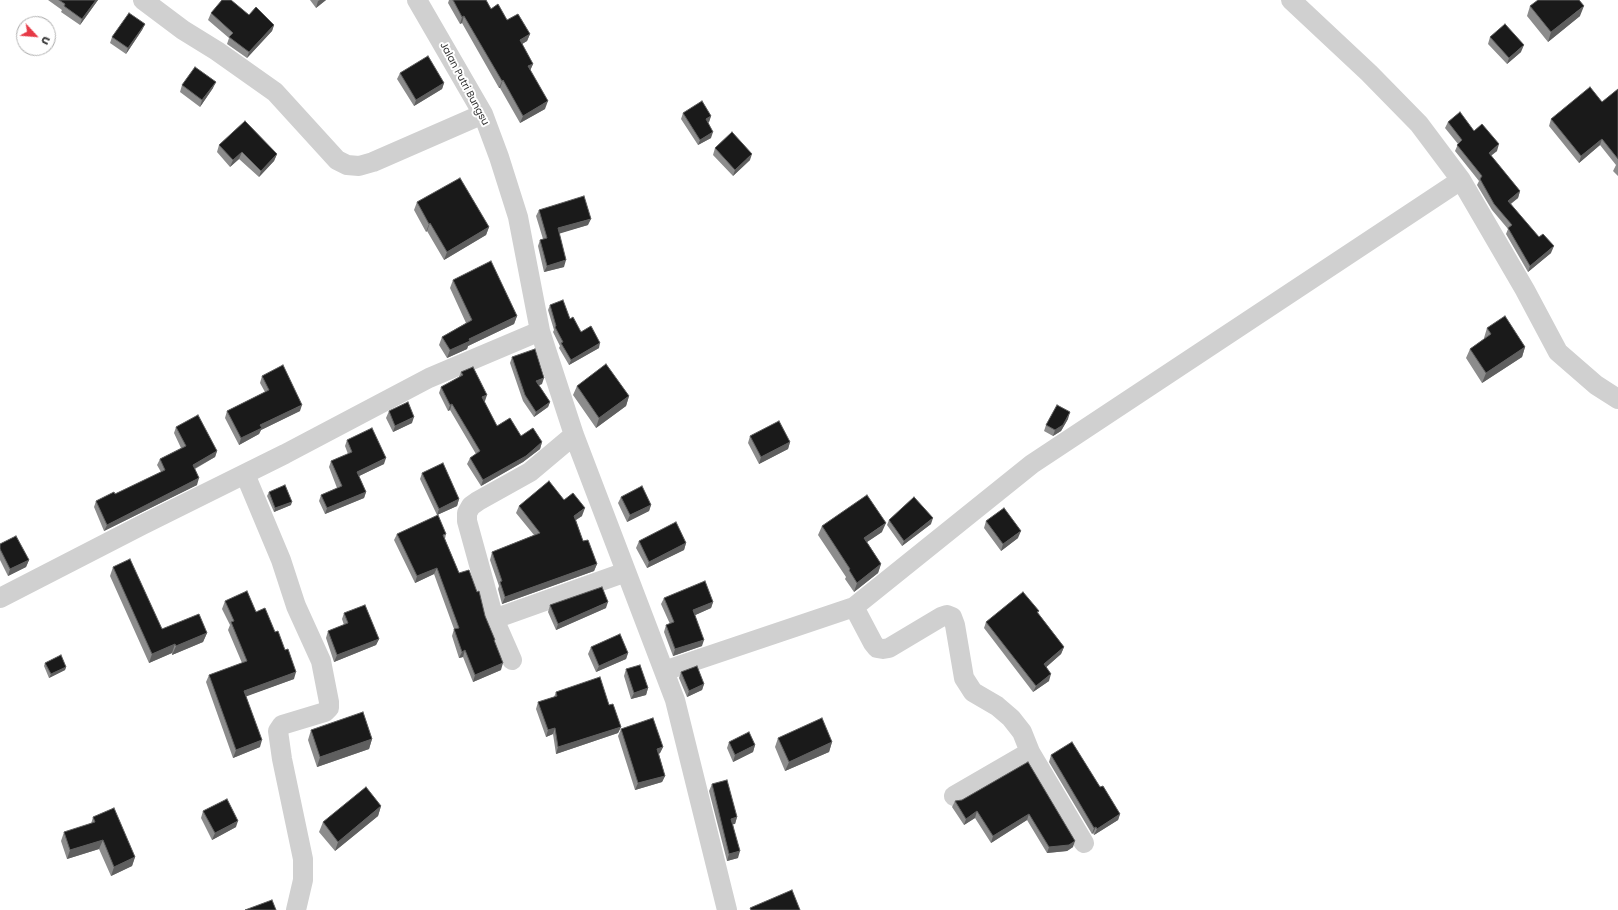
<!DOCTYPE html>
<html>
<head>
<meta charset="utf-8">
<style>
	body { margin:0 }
	#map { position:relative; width:1618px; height:910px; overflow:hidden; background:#fff; font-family:Poppins,sans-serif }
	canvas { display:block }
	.north { position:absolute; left:16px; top:16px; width:40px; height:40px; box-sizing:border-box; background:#fff; border:1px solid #adadad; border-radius:50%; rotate:116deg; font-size:11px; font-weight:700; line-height:16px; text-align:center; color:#333 }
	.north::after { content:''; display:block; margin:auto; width:14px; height:18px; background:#e63946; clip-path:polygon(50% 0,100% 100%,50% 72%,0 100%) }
</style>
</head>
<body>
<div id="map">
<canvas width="1618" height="910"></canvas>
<div class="north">U</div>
</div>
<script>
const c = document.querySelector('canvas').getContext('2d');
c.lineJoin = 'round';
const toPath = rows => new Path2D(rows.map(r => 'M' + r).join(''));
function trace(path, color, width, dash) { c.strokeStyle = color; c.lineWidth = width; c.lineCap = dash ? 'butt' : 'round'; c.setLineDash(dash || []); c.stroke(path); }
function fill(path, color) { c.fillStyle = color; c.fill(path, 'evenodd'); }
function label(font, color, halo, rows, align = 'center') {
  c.font = font + ' Poppins,sans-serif'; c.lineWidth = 4; c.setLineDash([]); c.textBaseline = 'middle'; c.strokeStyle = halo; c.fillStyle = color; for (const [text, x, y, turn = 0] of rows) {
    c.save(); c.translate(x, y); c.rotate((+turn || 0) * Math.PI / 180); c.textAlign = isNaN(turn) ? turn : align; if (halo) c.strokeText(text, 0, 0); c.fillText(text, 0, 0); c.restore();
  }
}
const minor = toPath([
	[143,0,183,30,217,51,275,92,337,160,347,165,359,166,373,162,483,114],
	[417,0,483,114,499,157,518,217,540,331,574,435,675,700,727,910],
	[1291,0,1369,73,1419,124,1461,180,1525,290,1558,352,1596,385,1618,399],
	[245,474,281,560,296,606,321,661,329,702,329,708,325,712,282,725,278,731,282,759,303,859,303,880,296,910],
	[0,598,142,525,285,454,429,378,540,331],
	[854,607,873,643,877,648,883,649,889,648,941,617,947,615,952,617,955,625,964,678,973,692,997,706,1011,718,1022,732,1030,752,1084,843],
	[494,619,626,572],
	[512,660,494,619,467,521,467,513,471,506,478,501,530,472,574,435],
	[664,671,854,607,1032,464,1461,180],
	[954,796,1030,752]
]);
const wall = toPath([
	[48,0,98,0,80,25,61,12,62,10],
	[310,0,326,0,316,8],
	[449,0,486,0,491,9,507,20,530,34,527,41,522,44,533,64,530,70,545,109,520,123,500,88,499,88,462,23,460,24,448,3],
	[1530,6,1580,16,1548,42,1527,16],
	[211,13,249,15,274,25,272,31,247,58,227,44,229,38,208,20],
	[145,24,142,30,126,54,110,43,112,37],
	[1490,37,1521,52,1507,64,1488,44],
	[400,73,444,83,442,89,414,106,397,79],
	[182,85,213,88,200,107,180,92],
	[1618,89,1618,176,1613,171,1616,165,1600,145,1579,163,1549,126,1551,119,1602,102],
	[683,113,711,116,709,122,708,123,711,138,698,145,681,119],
	[1448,122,1474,131,1497,151,1491,156,1520,191,1518,198,1511,204,1551,253,1528,272,1506,234,1508,229,1492,210,1477,185,1479,181,1455,151,1458,144,1445,128],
	[219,145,277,154,274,161,259,177,239,159,230,167,217,152],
	[715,148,750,160,733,176,713,155],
	[417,202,489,227,486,235,444,260,427,231,426,232,414,210],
	[539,210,588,225,559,233,564,267,544,272,538,246,540,240,543,239,536,216],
	[453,280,517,316,514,324,468,346,467,349,447,358,439,345,442,337,466,323,450,288],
	[550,305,570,319,581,332,599,348,569,365,559,348,560,346,553,332,554,330,548,310],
	[1487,328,1525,347,1522,357,1482,383,1466,358,1470,349,1484,339,1484,338],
	[512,357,542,384,539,385,550,402,548,407,534,417,523,401,510,363],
	[461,372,485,401,484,401,497,426,521,436,542,442,540,449,523,462,481,486,467,464,470,458,476,454,450,410,448,411,439,393,441,387,459,377],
	[262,376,300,411,261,430,259,434,239,445,225,418,227,411,265,392,260,383],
	[577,386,629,396,626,406,596,428,573,395],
	[389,411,412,423,393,432,386,418],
	[1068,419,1061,431,1053,436,1044,431,1046,425],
	[176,427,217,451,215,457,195,469,197,485,104,531,94,507,96,501,115,494,161,472,157,465,160,459,181,448,174,433],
	[750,436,790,442,788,449,759,464,748,443],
	[347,440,384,464,359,476,366,492,364,498,325,514,319,501,321,495,337,488,329,467,331,461,348,454,345,446],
	[422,473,459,499,457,506,437,515,420,479],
	[269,492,291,505,274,512,267,496],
	[621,497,651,505,649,511,627,522,618,503],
	[564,500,582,516,576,520,583,541,597,564,594,571,502,604,498,589,499,586,490,560,492,552,534,535,516,513,519,506],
	[889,520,931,524,902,546,887,525],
	[986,521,1018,538,1001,551,984,528],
	[822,526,882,532,867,542,881,564,878,573,854,592,845,579,846,577,818,535],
	[397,534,446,534,445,539,459,573,485,616,495,640,494,642,501,670,473,682,463,657,459,658,452,636,454,629,434,574,415,583,394,540],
	[639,541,686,543,684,550,647,568,636,548],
	[0,544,29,560,26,567,8,576,0,560],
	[113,567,162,629,207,633,203,642,172,655,172,653,149,663,110,576],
	[664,598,713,602,711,608,695,615,702,646,673,656,664,632,666,625,670,624,661,604],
	[225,601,256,612,294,679,246,696,260,747,233,758,206,682,209,675,242,663,228,630,230,625,222,609],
	[550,605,606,608,556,630,548,612],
	[1039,611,1038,613,1064,647,1061,654,1046,667,1049,681,1033,692,984,628,986,622],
	[344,613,379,639,376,645,334,662,326,638,328,631,344,625,342,619],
	[591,647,628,653,626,659,596,672,588,654],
	[45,663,66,667,65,670,49,678,44,666],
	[626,669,648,688,646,695,631,699,624,676],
	[681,672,704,684,702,690,687,697,679,678],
	[556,692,609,705,621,727,618,733,556,754,553,734,546,737,536,709,538,702,554,697],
	[621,729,663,747,660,753,659,754,665,776,662,782,635,790,618,736],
	[311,730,372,739,369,749,317,767,308,740],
	[778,738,832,742,829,752,785,771,775,747],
	[729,742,755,745,753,752,733,762,727,748],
	[1051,755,1100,787,1120,814,1118,820,1094,835,1093,833,1092,834,1049,762],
	[1028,762,1073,847,1067,851,1047,853,1027,820,991,843,975,818,964,825,952,807,955,801,962,800],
	[712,784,737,817,735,824,733,824,738,858,727,861,709,791],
	[381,806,378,816,335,851,319,832,323,822],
	[203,811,236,827,212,840,201,818],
	[93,817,135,857,132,866,111,876,99,849,67,859,61,841,64,832,91,824]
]);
const shadedWall = toPath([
	[96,0,98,0,80,25,82,19],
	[320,0,326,0,316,8,318,1],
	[1584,6,1580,16,1548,42,1551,32],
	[464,16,462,23,460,24,462,17],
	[145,24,142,30,126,54,128,48],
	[274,25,272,31,247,58,249,52],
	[530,34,527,41,517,47,520,40],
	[1524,45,1521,52,1507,64,1509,58],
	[533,64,530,71,528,66],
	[503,80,500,88,499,88,502,81],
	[216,82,213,88,200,107,202,100],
	[444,83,442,89,414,106,416,100],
	[548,101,545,109,520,123,523,116],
	[711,116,709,122,704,125,706,119],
	[713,132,711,138,698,145,700,140],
	[1602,139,1600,145,1579,163,1581,156],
	[1499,144,1497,151,1486,159,1489,153],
	[242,152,239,159,230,167,233,160],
	[277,154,274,161,259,177,261,171],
	[752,154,750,160,733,176,735,170],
	[1520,191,1518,198,1506,207,1508,201],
	[591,219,588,225,555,235,558,228],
	[430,223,427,231,426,232,429,224],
	[489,227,486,235,444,260,447,252],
	[1554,246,1551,253,1528,272,1530,266],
	[566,260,564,267,544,272,547,266],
	[517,316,514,324,468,346,467,349,447,358,450,350,469,339],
	[600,343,599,348,569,365,571,360],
	[1525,347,1522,357,1482,383,1486,373],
	[544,378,542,384,534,387,536,381],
	[487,395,485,401,480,403,482,397],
	[629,396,626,406,596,428,599,418],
	[550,402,548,407,534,417,536,412],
	[452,404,450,410,448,411,450,405],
	[302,405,300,411,261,430,259,434,239,445,241,438,260,425],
	[1070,412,1068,419,1061,431,1053,436,1055,430],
	[414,417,412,423,393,432,395,426],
	[542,442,540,449,523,462,481,486,483,480],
	[790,442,788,449,759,464,761,457],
	[217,451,215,457,190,471,193,465],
	[386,458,384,464,355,478,357,472],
	[199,478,197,485,104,531,107,525],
	[366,492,364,498,325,514,327,508],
	[459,499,457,506,437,515,439,509],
	[292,502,291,505,274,512,275,508],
	[651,505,649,511,627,522,630,515],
	[585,508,582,516,571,523,574,516],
	[933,518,931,524,902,546,904,541],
	[886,523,882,532,861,546,864,538],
	[1021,531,1018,538,1001,551,1003,544],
	[686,543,684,550,647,568,649,562],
	[29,560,26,567,8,576,10,569],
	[597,564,594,571,502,604,505,597],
	[881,564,878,573,854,592,857,583],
	[437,568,434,574,415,583,417,576],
	[608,602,606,608,556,630,558,624],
	[713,602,711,608,691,617,693,610],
	[207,633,203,642,172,655,176,646],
	[379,639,376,645,334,662,337,655],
	[704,640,702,646,673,656,675,649],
	[175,644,172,653,149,663,152,654],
	[1064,647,1061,654,1042,671,1044,664],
	[465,650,463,657,459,658,462,652],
	[628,653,626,659,596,672,599,666],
	[503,663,501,670,473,682,475,675],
	[66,667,65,670,49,678,51,674],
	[296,672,294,679,242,698,244,691],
	[1051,674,1049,681,1033,692,1036,686],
	[704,684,702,690,687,697,689,691],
	[648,688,646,695,631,699,634,693],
	[621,727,618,733,556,754,558,747],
	[555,728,553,734,546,737,548,730],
	[372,739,369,749,317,767,320,757],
	[262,740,260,747,233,758,236,750],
	[832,742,829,752,785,771,789,762],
	[755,745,753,752,733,762,735,755],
	[663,747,660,753,655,755,657,749],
	[665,776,662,782,635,790,638,783],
	[381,806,378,816,335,851,338,842],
	[977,811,975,818,964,825,966,819],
	[1029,814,1027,820,991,843,993,836],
	[1120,814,1118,820,1094,835,1097,829],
	[737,817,735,824,729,825,731,819],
	[238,821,236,827,212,840,215,833],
	[1096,827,1093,833,1092,834,1094,828],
	[103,840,99,849,67,859,70,850],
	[1075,841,1073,847,1067,851,1047,853,1049,847],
	[740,851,738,858,727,861,729,854],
	[135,857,132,866,111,876,114,867]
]);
const building = toPath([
	[59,0,96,0,82,19,64,6,65,4,59,0],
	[222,0,231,0,249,15,256,7,274,25,249,52,229,37,233,33,211,13,222,0],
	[453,0,486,0,491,9,498,4,507,20,518,14,530,34,520,40,533,64,528,66,548,101,523,116,503,80,502,81,464,16,462,17,453,0],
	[1538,0,1579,0,1584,6,1551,32,1530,6,1538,0],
	[129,13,145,24,128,48,112,37,129,13],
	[1505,24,1524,45,1509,58,1490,37,1505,24],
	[428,56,444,83,416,100,400,73,428,56],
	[195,67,216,82,202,100,182,85,195,67],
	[1590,87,1602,102,1618,89,1618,159,1602,139,1581,156,1551,119,1590,87],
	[702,101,711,116,706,119,713,132,700,140,683,113,702,101],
	[1460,112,1474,131,1482,124,1499,144,1489,153,1520,191,1508,201,1539,237,1543,234,1554,246,1530,266,1508,228,1512,225,1494,204,1480,179,1482,176,1457,145,1462,140,1448,122,1460,112],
	[245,121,277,154,261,171,242,152,233,160,219,145,245,121],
	[732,132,752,154,735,170,715,148,732,132],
	[460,178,489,227,447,252,430,223,429,224,417,202,460,178],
	[584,196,591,219,558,228,566,260,547,266,540,240,547,238,539,210,584,196],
	[491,261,517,316,469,339,470,341,450,350,442,337,472,320,453,280,491,261],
	[563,300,570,319,573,317,581,332,591,326,600,343,571,360,561,343,563,342,555,327,556,326,550,305,563,300],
	[1505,316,1525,347,1486,373,1470,349,1491,334,1487,328,1505,316],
	[535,349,544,378,536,381,550,402,536,412,525,395,512,357,535,349],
	[606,364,629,396,599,418,577,386,606,364],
	[283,365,302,405,260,425,262,428,241,438,227,411,269,390,262,376,283,365],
	[473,367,487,395,482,397,497,426,510,418,521,436,533,428,542,442,526,456,483,480,470,458,480,451,452,404,450,405,441,387,463,375,461,372,473,367],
	[408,402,414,417,395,426,389,411,408,402],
	[1057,405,1070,412,1063,425,1055,430,1046,425,1057,405],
	[198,415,217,451,193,465,199,478,107,525,96,501,114,492,115,494,165,470,160,459,186,446,176,427,198,415],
	[779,421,790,442,761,457,750,436,779,421],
	[372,428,386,458,357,472,366,492,327,508,321,495,342,486,331,461,352,452,347,440,372,428],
	[443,463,459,499,439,509,422,473,443,463],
	[549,481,564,500,573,493,585,508,574,516,583,541,588,540,597,564,505,597,500,582,502,581,492,552,540,533,519,506,549,481],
	[285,485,292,502,275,508,269,492,285,485],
	[642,486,651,505,630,515,621,497,642,486],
	[867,495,886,523,864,538,881,564,857,583,849,570,850,569,822,526,867,495],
	[914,497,933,518,904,541,889,520,914,497],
	[1004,508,1021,531,1003,544,986,521,1004,508],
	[438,515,446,534,443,535,459,573,469,570,477,592,479,591,485,616,495,640,494,640,503,663,475,675,465,650,462,652,454,629,459,628,437,568,417,576,397,534,438,515],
	[676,522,686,543,649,562,639,541,676,522],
	[16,536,29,560,10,569,0,549,0,544,16,536],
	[130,559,162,629,199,614,207,633,176,646,175,644,152,654,113,567,130,559],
	[705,581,713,602,693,610,704,640,675,649,666,625,674,622,664,598,705,581],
	[602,587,608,602,558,624,550,605,602,587],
	[247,591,256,612,265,608,275,632,278,631,285,650,288,649,296,672,244,691,262,740,236,750,209,675,247,661,231,622,234,621,225,601,247,591],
	[1023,592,1039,611,1037,612,1064,647,1044,664,1051,674,1036,686,986,622,1023,592],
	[365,605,379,639,337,655,328,631,348,623,344,613,365,605],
	[620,634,628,653,599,666,591,647,620,634],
	[61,655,66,667,51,674,45,663,61,655],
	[640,665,648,688,634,693,626,669,640,665],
	[697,666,704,684,689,691,681,672,697,666],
	[600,677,609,705,613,704,621,727,558,747,555,728,548,730,538,702,557,696,556,692,600,677],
	[363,712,372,739,320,757,311,730,363,712],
	[653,718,663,747,657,749,665,776,638,783,621,729,653,718],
	[822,718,832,742,789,762,778,738,822,718],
	[749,732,755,745,735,755,729,742,749,732],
	[1072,742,1100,787,1103,786,1120,814,1097,829,1096,827,1094,828,1051,755,1072,742],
	[1028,762,1075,841,1069,845,1049,847,1029,814,993,836,977,811,966,819,955,801,962,800,1028,762],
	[727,780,737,817,731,819,740,851,729,854,712,784,727,780],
	[366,787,381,806,338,842,323,822,366,787],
	[227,799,238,821,215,833,203,811,227,799],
	[114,808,135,857,114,867,103,840,70,850,64,832,95,822,93,817,114,808],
	[792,890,800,910,751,910,750,908,792,890],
	[272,900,276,910,245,910,272,900]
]);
const streetNames = [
	["Jalan Putri Bungsu",464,84,62]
];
trace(minor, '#d0d0d0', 20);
fill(wall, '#8c8c8c');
fill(shadedWall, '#5f5f5f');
fill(building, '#1a1a1a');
trace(building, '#5f5f5f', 1);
label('10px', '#333', '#fff', streetNames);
</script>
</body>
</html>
